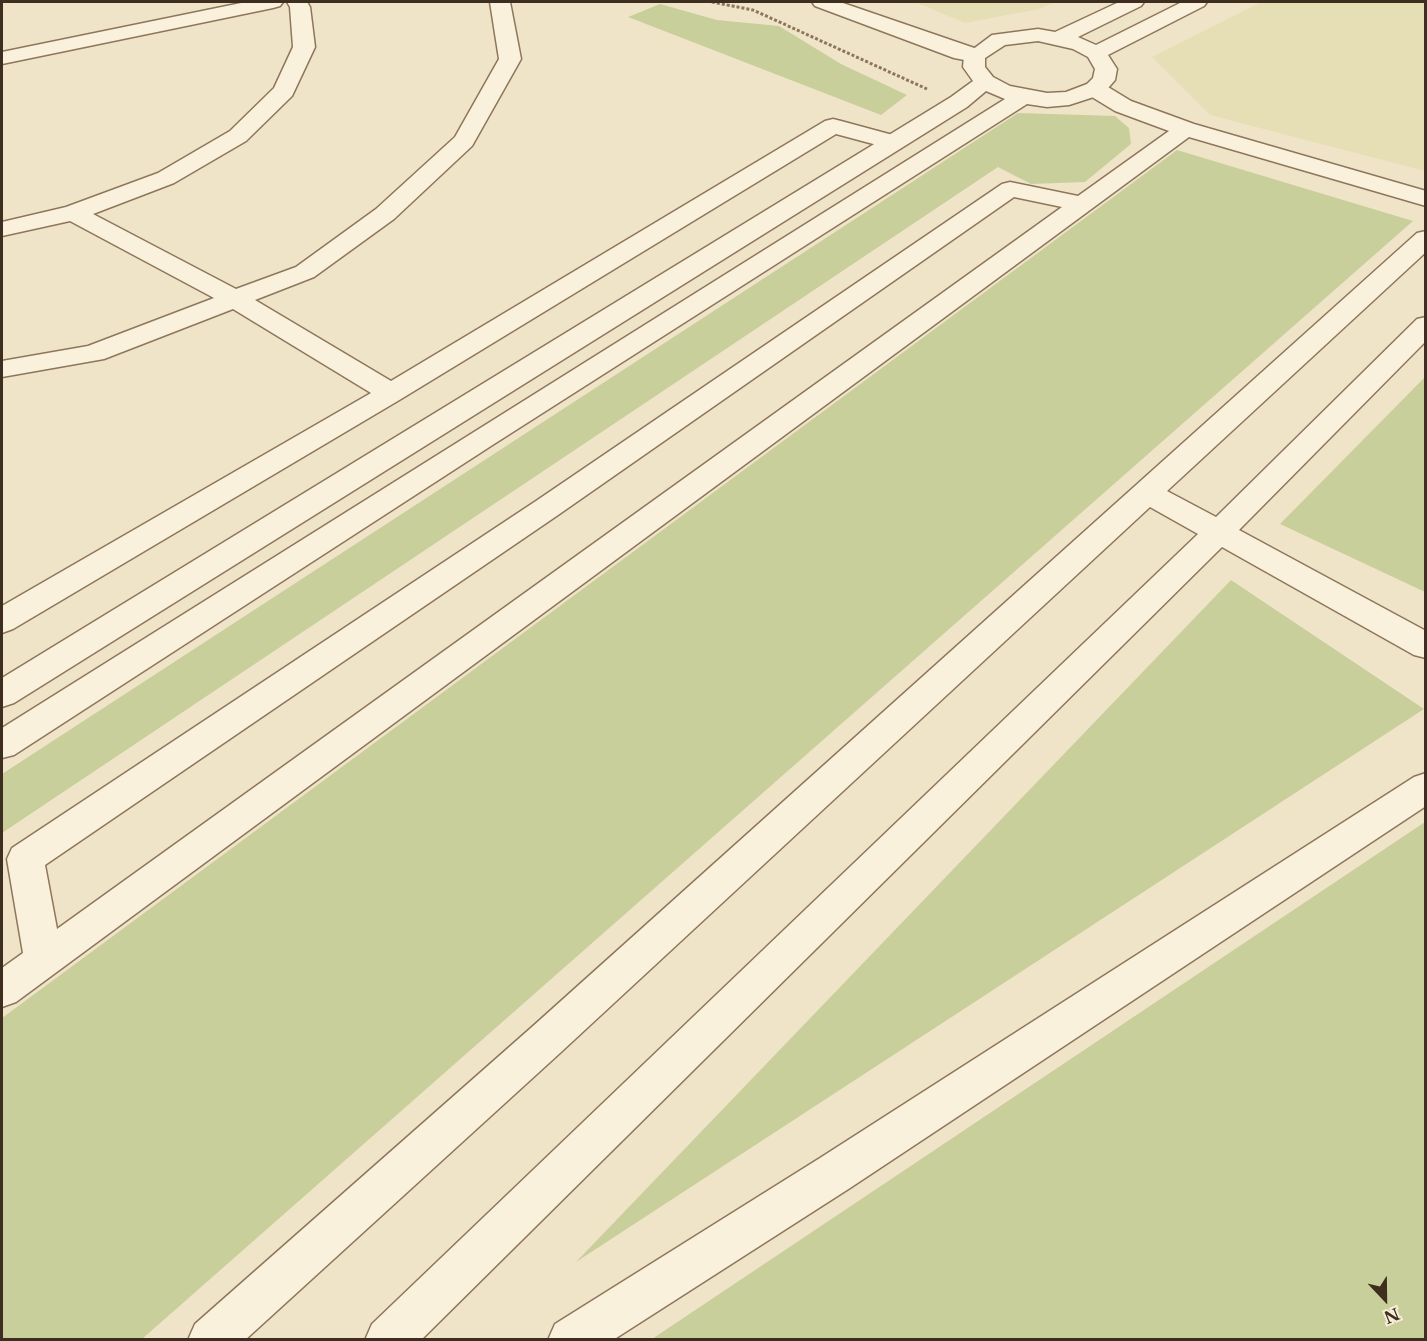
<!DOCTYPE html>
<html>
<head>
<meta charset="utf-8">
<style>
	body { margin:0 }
	#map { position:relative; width:1427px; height:1341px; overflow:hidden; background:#f0e4c8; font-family:"Libre Baskerville",serif }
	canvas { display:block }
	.frame { position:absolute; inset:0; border:3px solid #3d2e20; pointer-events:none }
	.north { position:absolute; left:1355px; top:1269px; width:60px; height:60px; -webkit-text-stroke:4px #f7eed8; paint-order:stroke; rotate:158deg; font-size:16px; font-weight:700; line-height:24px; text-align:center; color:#3d2e20 }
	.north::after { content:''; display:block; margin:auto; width:21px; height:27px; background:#3d2e20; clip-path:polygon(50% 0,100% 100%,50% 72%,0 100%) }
</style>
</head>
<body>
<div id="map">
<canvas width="1427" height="1341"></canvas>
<div class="frame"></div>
<div class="north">N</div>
</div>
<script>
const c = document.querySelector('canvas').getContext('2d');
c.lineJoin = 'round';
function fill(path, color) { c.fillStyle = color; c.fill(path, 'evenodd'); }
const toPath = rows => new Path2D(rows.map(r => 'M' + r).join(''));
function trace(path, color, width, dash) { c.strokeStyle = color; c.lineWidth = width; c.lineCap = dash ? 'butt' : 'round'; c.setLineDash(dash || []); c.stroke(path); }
const farmland = toPath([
	[915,2,1055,2,1039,9,965,23],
	[1261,2,1425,2,1425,171,1210,115,1152,57]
]);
const green = toPath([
	[660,4,717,20,779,26,841,64,907,95,881,115,628,17],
	[1018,113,1115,116,1129,128,1131,144,1085,182,1031,184,998,167,2,833,2,774],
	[1177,150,1413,221,142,1339,2,1339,2,1018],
	[1425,377,1425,592,1280,524],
	[1231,580,1424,709,576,1262],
	[1425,822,1425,1339,652,1339]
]);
const path = toPath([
	[712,2,753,10,927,89]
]);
const minor = toPath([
	[246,2,283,2,280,6,273,8,2,64,2,52,246,2],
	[287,2,307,2,310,7,315,47,292,96,246,141,174,183,93,214,236,289,296,267,376,209,455,137,499,59,490,2,510,2,521,59,472,146,394,219,314,277,255,300,391,381,825,121,833,119,841,121,900,137,903,142,900,147,892,149,836,134,401,399,13,629,2,633,2,606,371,393,233,309,104,359,2,377,2,361,88,346,214,298,70,221,2,236,2,222,66,207,158,173,230,131,274,88,293,47,290,7,287,2],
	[812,2,840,2,983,51,986,56,983,61,975,62,954,58,815,6,812,2],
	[1095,82,1103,84,1131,101,1194,124,1426,191,1426,206,1189,137,16,1002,2,1007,2,968,23,953,7,859,12,848,536,501,1002,184,1010,182,1078,196,1169,131,1115,111,1087,94,1084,89,1087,84,1095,82],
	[1014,197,1062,207,57,929,45,865,558,515,1014,197],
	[1426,231,1426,252,1167,491,1216,517,1417,319,1426,317,1426,341,1239,530,1426,631,1426,658,1414,655,1222,547,421,1340,365,1340,372,1324,1198,534,1150,507,560,1053,245,1340,188,1340,195,1324,532,1027,1417,233,1426,231],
	[1426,773,1426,806,850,1188,613,1340,548,1340,555,1324,820,1158,1414,777,1426,773]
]);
const tertiary = toPath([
	[1119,2,1144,2,1141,6,1078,37,1096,45,1182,2,1207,2,1204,6,1108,55,1117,69,1115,80,1103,94,1069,105,1047,107,1027,104,494,444,14,755,2,758,2,728,1005,99,986,91,967,107,14,703,2,707,2,678,951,97,973,81,963,67,964,56,992,35,1038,29,1055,32,1119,2],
	[1038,41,1073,49,1088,57,1095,69,1093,78,1087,84,1066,92,1047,93,1010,86,993,77,985,67,985,58,1005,45,1038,41]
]);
fill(farmland, '#e6deb5');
fill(green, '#c9cf9b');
trace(minor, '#8d765c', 3);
trace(tertiary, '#8d765c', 3);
trace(path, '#8d765c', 3, [3, 2]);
fill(minor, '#faf1dc');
fill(tertiary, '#faf1dc');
</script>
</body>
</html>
